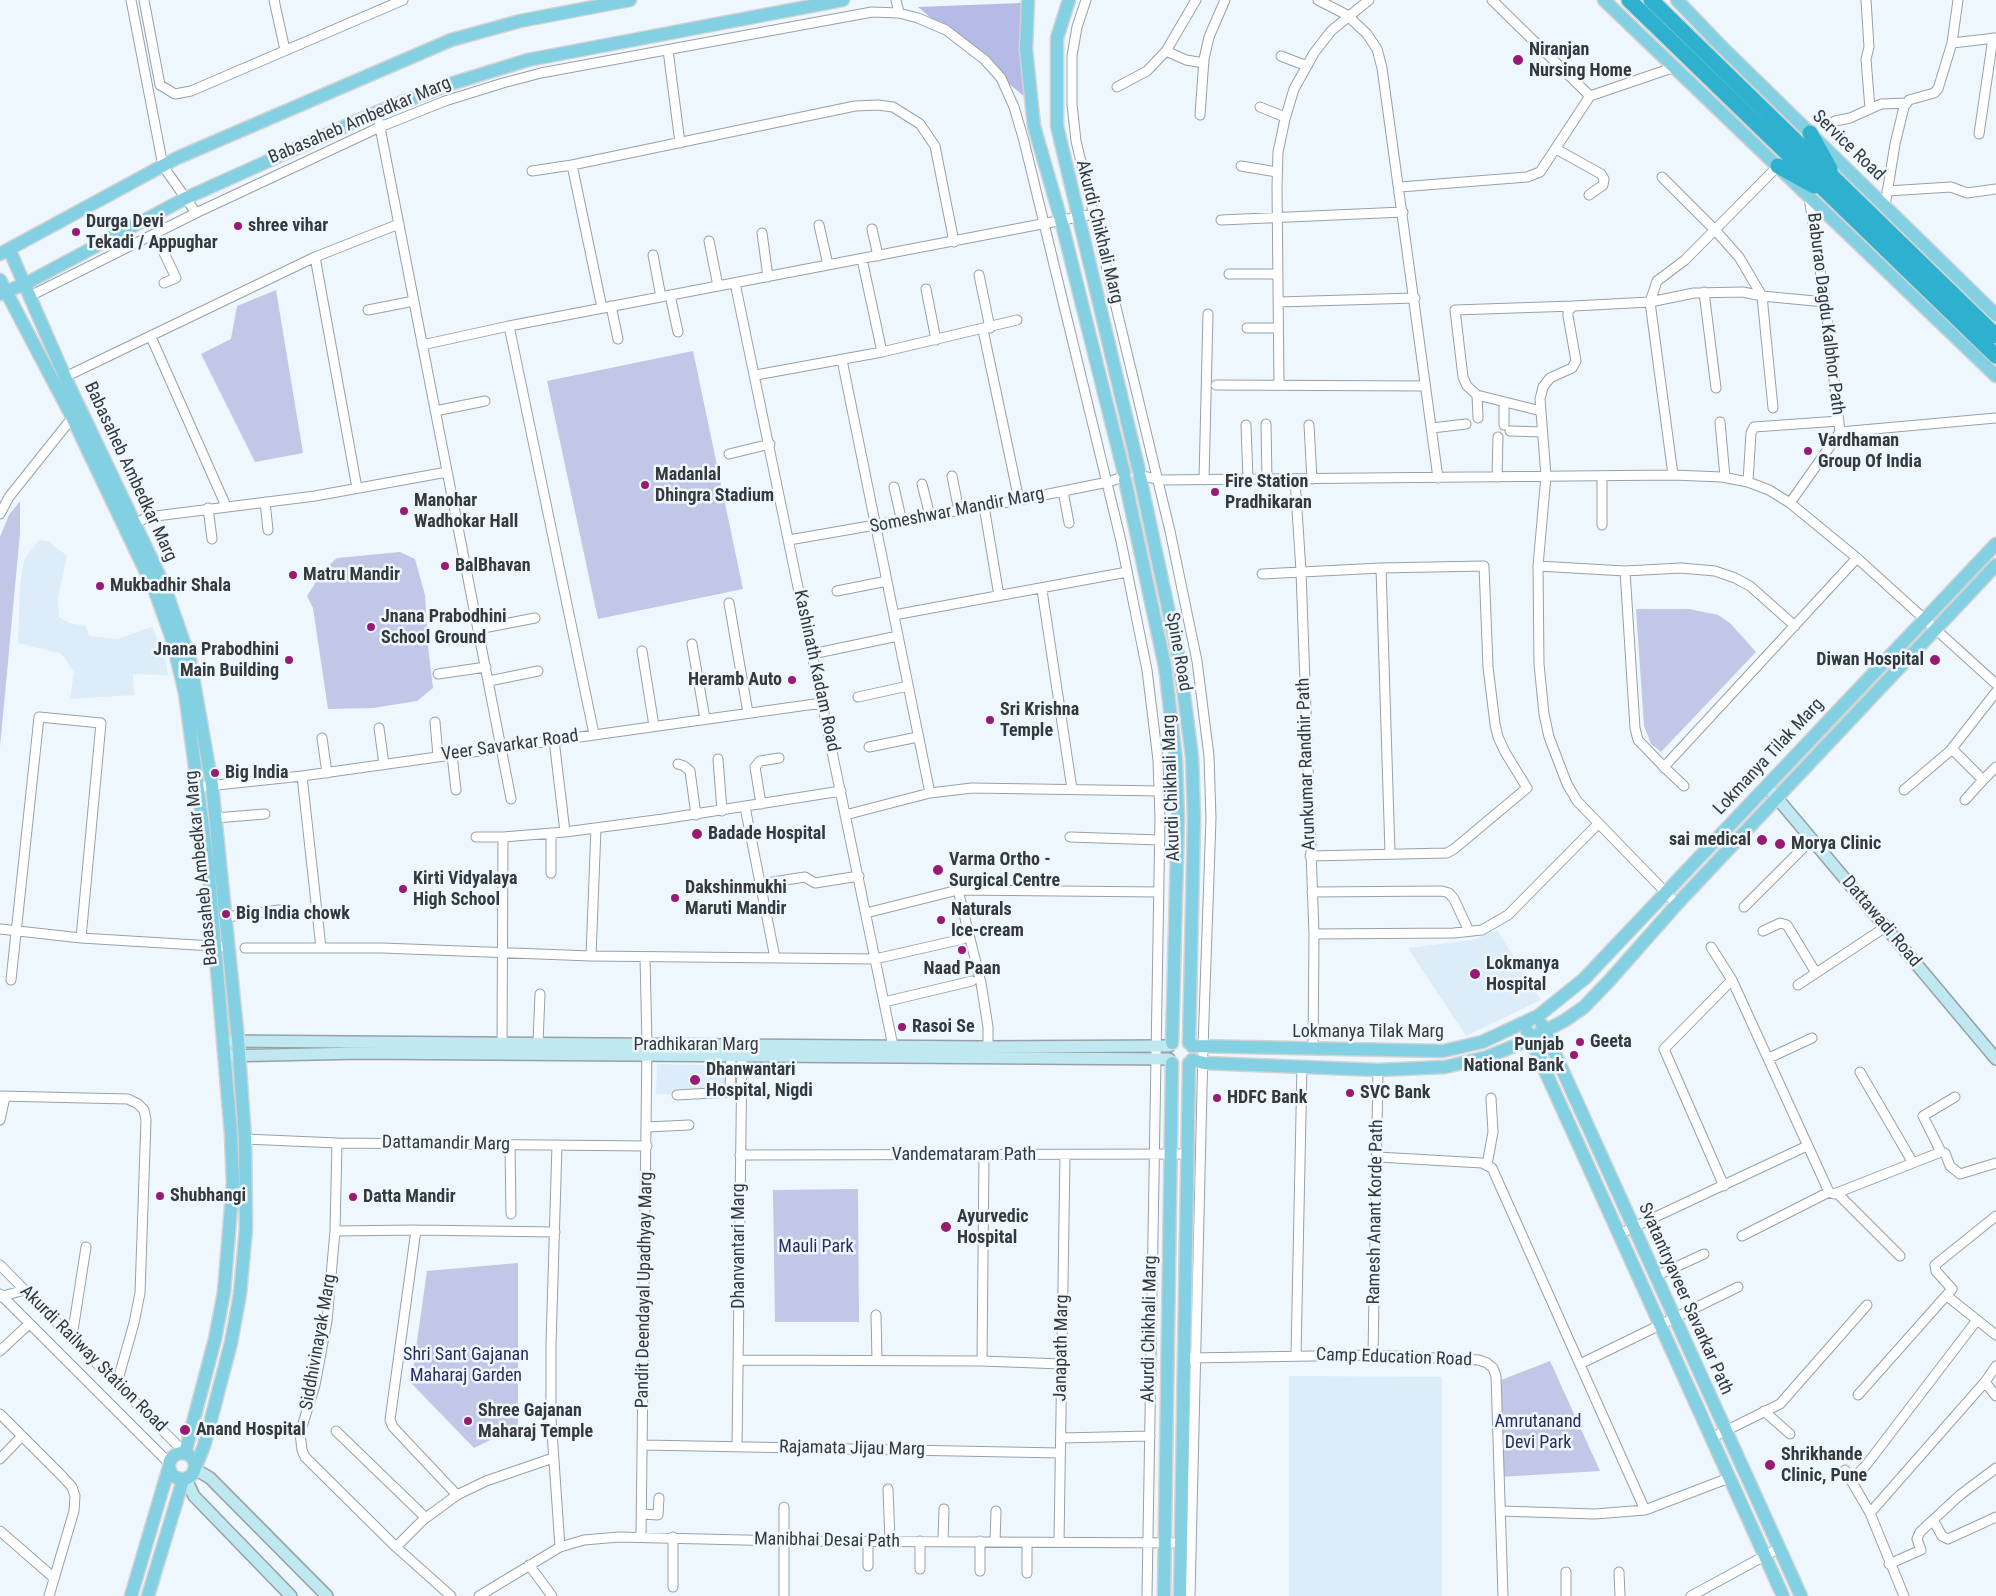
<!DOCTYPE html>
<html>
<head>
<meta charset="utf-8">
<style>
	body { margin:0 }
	canvas { display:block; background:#eef7fe }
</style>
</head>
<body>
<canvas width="1996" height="1596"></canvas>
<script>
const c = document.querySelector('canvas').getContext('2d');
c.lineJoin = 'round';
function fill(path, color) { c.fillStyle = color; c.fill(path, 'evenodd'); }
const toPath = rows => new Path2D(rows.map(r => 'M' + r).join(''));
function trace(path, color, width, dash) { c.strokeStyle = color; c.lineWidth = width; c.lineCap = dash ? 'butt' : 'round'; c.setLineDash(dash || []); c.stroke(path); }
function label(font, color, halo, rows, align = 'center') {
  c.font = font + ' "Roboto Condensed",sans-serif'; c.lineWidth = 5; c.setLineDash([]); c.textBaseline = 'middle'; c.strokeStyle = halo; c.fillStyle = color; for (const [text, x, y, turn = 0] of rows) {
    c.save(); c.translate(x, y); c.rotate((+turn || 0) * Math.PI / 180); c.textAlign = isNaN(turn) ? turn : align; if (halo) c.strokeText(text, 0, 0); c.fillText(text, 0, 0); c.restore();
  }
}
const built = toPath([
	[39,540,48,541,67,556,58,597,59,617,69,623,86,626,89,636,117,639,152,627,164,653,168,675,133,674,134,695,70,699,74,672,62,654,18,643,20,585,24,560],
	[1497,930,1541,1000,1466,1036,1408,948,1473,940],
	[657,1064,734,1066,733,1096,656,1094],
	[1289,1376,1442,1377,1442,1596,1289,1596]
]);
const green = toPath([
	[276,290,303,453,255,462,201,354,231,339,237,306],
	[693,351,743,589,598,619,547,381],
	[20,501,20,533,0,747,0,537,9,515],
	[400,552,415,559,425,595,428,646,433,688,417,701,373,708,328,709,313,608,307,596,323,571,337,558],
	[1636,609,1689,609,1718,615,1730,623,1756,652,1661,752,1651,744,1644,726],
	[858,1189,859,1322,775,1322,773,1190],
	[518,1263,518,1426,474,1448,411,1383,427,1271],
	[1550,1361,1600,1471,1499,1477,1496,1382]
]);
const forest = toPath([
	[1021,3,1026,98,918,7]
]);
const street = toPath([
	[131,0,163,166,196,213],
	[144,0,160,85,175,94,191,91,403,0],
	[274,0,285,50],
	[896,0,899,13],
	[1086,0,1077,27,1072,56,1072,104,1076,141,1170,531,1197,661,1209,756,1211,818,1203,1047,1190,1596],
	[1318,0,1347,15,1367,34,1377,49,1382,68,1438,478],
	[1492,0,1590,96],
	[1866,0,1869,47,1866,59,1870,109],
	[1952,43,1996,38],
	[668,50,680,143],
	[1166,51,1186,60,1204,63],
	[1281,56,1307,66],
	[1117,87,1147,71,1166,51,1196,0],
	[1260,107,1285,117],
	[377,112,511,799],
	[1200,115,1204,59,1209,37,1225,0],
	[1835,121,1850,118,1881,104,1907,103],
	[1979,134,1993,38],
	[1556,149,1601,174,1604,179,1603,185,1589,195],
	[572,165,602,308],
	[1241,166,1277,172],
	[532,171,572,165,855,106,878,105,893,107,920,124,935,146,954,242],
	[1662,177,1715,230,1739,257,1762,296,1825,302],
	[1400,187,1527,177,1540,172,1590,96,1675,67],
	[1887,191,1951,187,1967,193,1996,189],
	[1809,197,1825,302,1840,432],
	[1885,206,1895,144,1904,107,1909,100,1934,93,1938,89,1952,43,1958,0],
	[1221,220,1403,212],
	[819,225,828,265],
	[872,229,878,256],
	[762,233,768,277],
	[155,234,176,278,164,283],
	[709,241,718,286],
	[653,255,661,297],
	[315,257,357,488],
	[862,259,882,352],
	[1229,274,1278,274],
	[979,275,990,328],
	[735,283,894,1051],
	[926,289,936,340],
	[1704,292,1716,388],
	[670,295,678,332],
	[30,296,196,213,380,127,445,101,503,83,541,73,872,12,899,13,918,18,946,30,985,60,1001,78,1014,107,1024,141,1121,541,1147,670,1158,760,1160,818,1147,1596],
	[1278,302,1415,298],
	[611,306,618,339],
	[368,310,414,301],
	[509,326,594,734],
	[1247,328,1278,328],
	[983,330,1019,500],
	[151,337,226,506],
	[422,345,509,326,1094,214],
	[842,360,930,793],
	[756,375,882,352,1017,320],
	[65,377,315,257,399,224],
	[1216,385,1425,386],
	[1279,385,1277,187,1278,152,1285,119,1294,89,1314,53,1331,31,1369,0],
	[1477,395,1478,418],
	[435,411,485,401],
	[1541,411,1477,395,1467,386,1463,377,1455,310,1573,306],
	[1720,422,1725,477],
	[1266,424,1267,479],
	[1246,425,1248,479],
	[1309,425,1312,479],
	[1504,425,1504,402],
	[1432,428,1466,424],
	[1510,431,1542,432],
	[729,454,770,444],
	[1140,475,1159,480,1673,475,1722,477,1748,482,1769,490,1790,503,1857,558,1996,684],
	[1673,475,1650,302,1657,281,1685,260,1778,166],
	[952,476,959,511],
	[1602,476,1602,525],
	[1497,477,1498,437],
	[1295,479,1301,571,1314,934,1313,1050],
	[1204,480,1208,314],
	[1748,482,1751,433,1754,427,1839,421],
	[922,484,930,516],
	[894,487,902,522],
	[1063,491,1069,523],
	[265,502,268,530],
	[1790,503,1840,432,1996,418],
	[984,506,999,596],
	[208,508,212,539],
	[0,514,9,497,76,413],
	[130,526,148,517,315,496,447,472],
	[789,540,1019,500,1108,482,1123,477],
	[1538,566,1625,571,1681,568,1715,571,1735,578,1750,586,1795,626],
	[1381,568,1390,853],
	[1625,571,1635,728,1638,740,1664,767,1857,558],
	[1262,574,1381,568,1484,566,1488,667,1495,724,1498,737,1505,752,1527,788,1454,849,1447,853,1310,856],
	[1042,590,1072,789],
	[837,591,887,581],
	[729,603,748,713],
	[894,615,1127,572],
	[478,629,535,618],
	[692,644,705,719],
	[642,651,654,726],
	[812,654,898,636],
	[438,674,486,667],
	[489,681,538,671],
	[858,697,908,686],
	[435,722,438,756],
	[379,728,384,764],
	[322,738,327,773],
	[554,740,565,832],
	[869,747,918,737],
	[1952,749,1983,780,1996,767],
	[452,755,456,790],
	[718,759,722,811],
	[678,764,684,766,690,771,696,815],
	[1664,767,1684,786],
	[302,776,321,948],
	[198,787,302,776,822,703],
	[1904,790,1950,751,1996,692],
	[1965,800,1983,780],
	[761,804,755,767,760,761,779,758],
	[745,807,775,958],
	[845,815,930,793,972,788,1161,791],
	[215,818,265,814],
	[476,837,503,837],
	[1070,837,1160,840],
	[551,873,551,833],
	[760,884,805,877,815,883,859,876],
	[958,890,981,983,988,1027,988,1047],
	[1312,892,1442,891,1449,893,1454,899,1469,931],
	[1677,904,1577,801,1567,784,1549,737,1544,714,1539,664,1538,566,1546,476,1540,399,1543,387,1550,378,1572,368,1576,361,1568,316,1568,311,1573,306,1650,302,1694,293,1743,292,1762,296,1773,408],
	[1744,907,1812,839],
	[866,913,958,890,1159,892],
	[226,917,279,910],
	[0,929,81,938,229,947],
	[1763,931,1780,923,1787,925,1816,973],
	[1314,934,1454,933,1482,930,1508,915,1598,824],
	[1711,947,1732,980,1829,1192,1834,1194,1941,1152,1945,1153,1950,1166,1960,1174,1996,1163],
	[245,948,382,948,591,956,875,959,963,939],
	[591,956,596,828],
	[11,980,39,717,101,723,81,938],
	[1798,985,1884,928],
	[884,1002,972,981],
	[538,1043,540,994],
	[502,1048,503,837,565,832,663,819,841,791],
	[1769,1058,1812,1038],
	[1860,1072,1913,1163],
	[677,1095,730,1092,731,1057],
	[0,1096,128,1099,138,1104,144,1110,146,1120,140,1293,134,1323,117,1383],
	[0,1120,5,1097],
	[647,1127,689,1125],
	[245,1139,337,1143,647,1146],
	[337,1143,335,1231,327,1321,315,1385,300,1433,302,1450,305,1457,396,1547,451,1596],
	[510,1145,511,1214],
	[557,1145,551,1345,551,1418,560,1547],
	[1941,1152,1923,1116,1955,1097],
	[740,1155,1187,1154],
	[1378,1157,1482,1163,1492,1168,1645,1510],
	[1487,1165,1493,1132,1491,1098],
	[1724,1186,1664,1049,1732,980],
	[1837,1193,1900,1256],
	[416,1230,390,1420,393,1427,457,1495],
	[335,1231,416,1230,555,1232],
	[1619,1234,1807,1146],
	[1742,1236,1829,1192],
	[0,1265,185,1453],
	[1656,1276,1704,1254],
	[0,1294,169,1463],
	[1947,1296,1996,1335],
	[0,1297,24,1290],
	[876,1315,877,1360],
	[72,1337,86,1247],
	[0,1351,29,1324],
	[1296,1355,1302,1066],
	[1373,1355,1378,1070],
	[1190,1358,1373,1355,1479,1360,1487,1363,1493,1368,1496,1376,1503,1596],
	[739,1360,982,1361,1062,1364],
	[982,1361,984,1155],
	[1580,1364,1738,1287],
	[1985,1382,1996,1396],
	[1858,1395,1952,1289,1936,1271,1935,1265,1996,1216],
	[1764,1411,1790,1434],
	[0,1414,62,1476,72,1487,75,1496,74,1511,49,1596],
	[336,1431,426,1518],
	[1061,1438,1150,1436],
	[1711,1438,1780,1404,1867,1305],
	[644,1445,1060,1453],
	[737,1447,742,1050],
	[0,1459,22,1436],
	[1845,1470,1870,1513,1904,1596],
	[1851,1481,1867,1464,1977,1320],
	[888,1489,890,1541],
	[1500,1511,1595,1514,1645,1510,1729,1478],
	[1870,1513,1985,1382,1996,1366],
	[642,1514,658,1515,659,1498],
	[1933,1520,1942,1536,1948,1539,1996,1517],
	[0,1531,54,1578],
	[641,1536,647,1044,645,957],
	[673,1537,673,1587],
	[943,1541,944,1509],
	[995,1542,996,1511],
	[1059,1542,1065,1155],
	[396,1547,423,1520,457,1495,486,1481,553,1458],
	[1889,1564,1921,1550,1917,1539,1920,1532,1960,1495,1996,1468],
	[529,1565,552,1596],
	[868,1566,868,1541],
	[920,1569,920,1541],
	[980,1571,980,1541],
	[1619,1572,1620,1596],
	[1027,1573,1027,1542],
	[479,1596,560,1547,584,1540,619,1537,785,1541,1186,1543],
	[784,1596,784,1507],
	[1566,1596,1566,1572],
	[1691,1596,1779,1548]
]);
const secondary = toPath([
	[1767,786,1996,1059],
	[223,1041,984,1047,1169,1046],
	[224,1056,360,1053,1169,1059],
	[195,1469,210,1478,327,1596],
	[186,1479,194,1496,291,1596]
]);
const primary = toPath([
	[1028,0,1026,49,1034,126,1061,220,1124,473],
	[1069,0,1057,38,1057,126,1139,471],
	[1604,0,1996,376],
	[1677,0,1720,45,1996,315],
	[9,249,65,377,164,585,190,660,212,785,238,1040,245,1139,246,1228,240,1294,231,1343,204,1446,196,1466],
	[0,254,177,158,451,40,520,21,630,0],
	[0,280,71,415,155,591,172,639,185,693,208,864,231,1134,233,1183,224,1292,215,1339,185,1453],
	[0,294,25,284,186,198,377,112,450,84,528,60,843,0],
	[1140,477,1180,664,1192,757,1194,818,1189,1043],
	[1125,480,1165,667,1176,759,1178,818,1172,1043],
	[1542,1025,1801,1596],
	[1527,1031,1783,1596],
	[1192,1046,1443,1051,1482,1042,1538,1016,1584,979,1996,544],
	[1192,1060,1204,1063,1378,1070,1445,1067,1487,1057,1519,1044,1564,1021,1584,1007,1610,980,1677,904,1996,565],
	'169 1466a13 13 0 1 1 26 0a13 13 0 1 1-26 0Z',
	[131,1596,169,1467],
	[148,1596,183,1480],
	[1164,1596,1172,1063],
	[1180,1596,1189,1063]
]);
const highway = toPath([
	[1629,0,1996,356],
	[1651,0,1996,336],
	[1810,133,1830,169],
	[1778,166,1814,186]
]);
const markers = [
	[1518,60,6,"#981b73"],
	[238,226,5,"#981b73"],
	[76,232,5,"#981b73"],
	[1808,451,5,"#981b73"],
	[645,485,5,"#981b73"],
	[1215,492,5,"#981b73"],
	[404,511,5,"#981b73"],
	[445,566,5,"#981b73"],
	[293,575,5,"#981b73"],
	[100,586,5,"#981b73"],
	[371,627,5,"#981b73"],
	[289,660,5,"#981b73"],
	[1935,660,6,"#981b73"],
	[792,680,5,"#981b73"],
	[990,720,5,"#981b73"],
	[215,773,5,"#981b73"],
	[697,834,6,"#981b73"],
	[1762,840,6,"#981b73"],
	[1780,844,6,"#981b73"],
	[938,870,6,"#981b73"],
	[403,889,5,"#981b73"],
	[675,898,5,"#981b73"],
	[226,914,5,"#981b73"],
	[941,920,5,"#981b73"],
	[962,950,5,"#981b73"],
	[1475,974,6,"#981b73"],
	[902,1027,5,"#981b73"],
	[1580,1042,5,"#981b73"],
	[1574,1055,5,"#981b73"],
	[695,1080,6,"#981b73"],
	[1350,1093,5,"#981b73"],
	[1217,1098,5,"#981b73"],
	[160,1196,5,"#981b73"],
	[353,1197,5,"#981b73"],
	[946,1227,6,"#981b73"],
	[468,1421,5,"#981b73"],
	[185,1430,6,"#981b73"],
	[1770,1465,6,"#981b73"]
];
const poiNames = [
	["Niranjan",1529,50],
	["Nursing Home",1529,71],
	["Durga Devi",86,222],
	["Tekadi / Appughar",86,243],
	["shree vihar",248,226],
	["Vardhaman",1818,441],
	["Group Of India",1818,462],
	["Madanlal",655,475],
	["Dhingra Stadium",655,496],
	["Fire Station",1225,482],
	["Pradhikaran",1225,503],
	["Manohar",414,501],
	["Wadhokar Hall",414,522],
	["BalBhavan",455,566],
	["Matru Mandir",303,575],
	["Mukbadhir Shala",110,586],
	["Jnana Prabodhini",381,617],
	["School Ground",381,638],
	["Jnana Prabodhini",279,650,"right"],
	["Main Building",279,671,"right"],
	["Diwan Hospital",1924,660,"right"],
	["Heramb Auto",782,680,"right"],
	["Sri Krishna",1000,710],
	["Temple",1000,731],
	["Big India",225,773],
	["Badade Hospital",708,834],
	["sai medical",1751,840,"right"],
	["Morya Clinic",1791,844],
	["Varma Ortho -",949,860],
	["Surgical Centre",949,881],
	["Kirti Vidyalaya",413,879],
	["High School",413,900],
	["Dakshinmukhi",685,888],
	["Maruti Mandir",685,909],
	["Naturals",951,910],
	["Ice-cream",951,931],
	["Big India chowk",236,914],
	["Lokmanya",1486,964],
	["Hospital",1486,985],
	["Naad Paan",962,969,"center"],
	["Rasoi Se",912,1027],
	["Geeta",1590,1042],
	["Punjab",1564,1045,"right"],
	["National Bank",1564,1066,"right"],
	["Dhanwantari",706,1070],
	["Hospital, Nigdi",706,1091],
	["SVC Bank",1360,1093],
	["HDFC Bank",1227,1098],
	["Shubhangi",170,1196],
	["Datta Mandir",363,1197],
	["Ayurvedic",957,1217],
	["Hospital",957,1238],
	["Shree Gajanan",478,1411],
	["Maharaj Temple",478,1432],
	["Anand Hospital",196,1430],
	["Shrikhande",1781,1455],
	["Clinic, Pune",1781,1476]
];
const streetNames = [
	["Babasaheb Ambedkar Marg",360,121,-23],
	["Service Road",1848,146,44],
	["Akurdi Chikhali Marg",1099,232,76],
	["Baburao Dagdu Kalbhor Path",1825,314,83],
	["Babasaheb Ambedkar Marg",130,472,65],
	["Someshwar Mandir Marg",957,511,-11],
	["Spine Road",1178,652,80],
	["Kashinath Kadam Road",816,671,78],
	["Veer Savarkar Road",510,746,-8],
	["Lokmanya Tilak Marg",1769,757,-47],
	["Arunkumar Randhir Path",1307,764,-92],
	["Akurdi Chikhali Marg",1172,788,-92],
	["Babasaheb Ambedkar Marg",202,868,-96],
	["Dattawadi Road",1881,922,50],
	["Lokmanya Tilak Marg",1368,1032],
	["Pradhikaran Marg",696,1045],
	["Dattamandir Marg",446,1144,1],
	["Vandemataram Path",964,1155],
	["Ramesh Anant Korde Path",1376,1212,-89],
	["Dhanvantari Marg",739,1246,-90],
	["Pandit Deendayal Upadhyay Marg",645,1290,-89],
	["Svatantryaveer Savarkar Path",1685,1299,66],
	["Akurdi Chikhali Marg",1150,1329,-89],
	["Siddhivinayak Marg",319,1342,-80],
	["Janapath Marg",1062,1348,-89],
	["Camp Education Road",1394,1358,2],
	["Akurdi Railway Station Road",93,1359,45],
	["Rajamata Jijau Marg",852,1449,1],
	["Manibhai Desai Path",827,1541,1]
];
const parkNames = [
	["Mauli Park",816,1247],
	["Shri Sant Gajanan",466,1355],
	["Maharaj Garden",466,1376],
	["Amrutanand",1538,1422],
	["Devi Park",1538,1443]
];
fill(built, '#dcecf8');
fill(green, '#c2c6e7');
fill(forest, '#b5bae7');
trace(street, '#98a1a7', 11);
trace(secondary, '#98a1a7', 14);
trace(primary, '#d3d3d4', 15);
trace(highway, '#d3d3d4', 18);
trace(street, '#fff', 9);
trace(secondary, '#c0e8f0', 11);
trace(primary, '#82d0e2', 12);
trace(highway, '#2eb1ce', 15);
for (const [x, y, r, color] of markers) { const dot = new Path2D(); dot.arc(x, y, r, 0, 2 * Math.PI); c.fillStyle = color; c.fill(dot); trace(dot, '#eef7fe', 2); }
label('bold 18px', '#35393b', '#eef7fe', poiNames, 'left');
label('18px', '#35393b', '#eef7fe', streetNames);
label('18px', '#2b2b62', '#eef7fe', parkNames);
</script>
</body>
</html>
